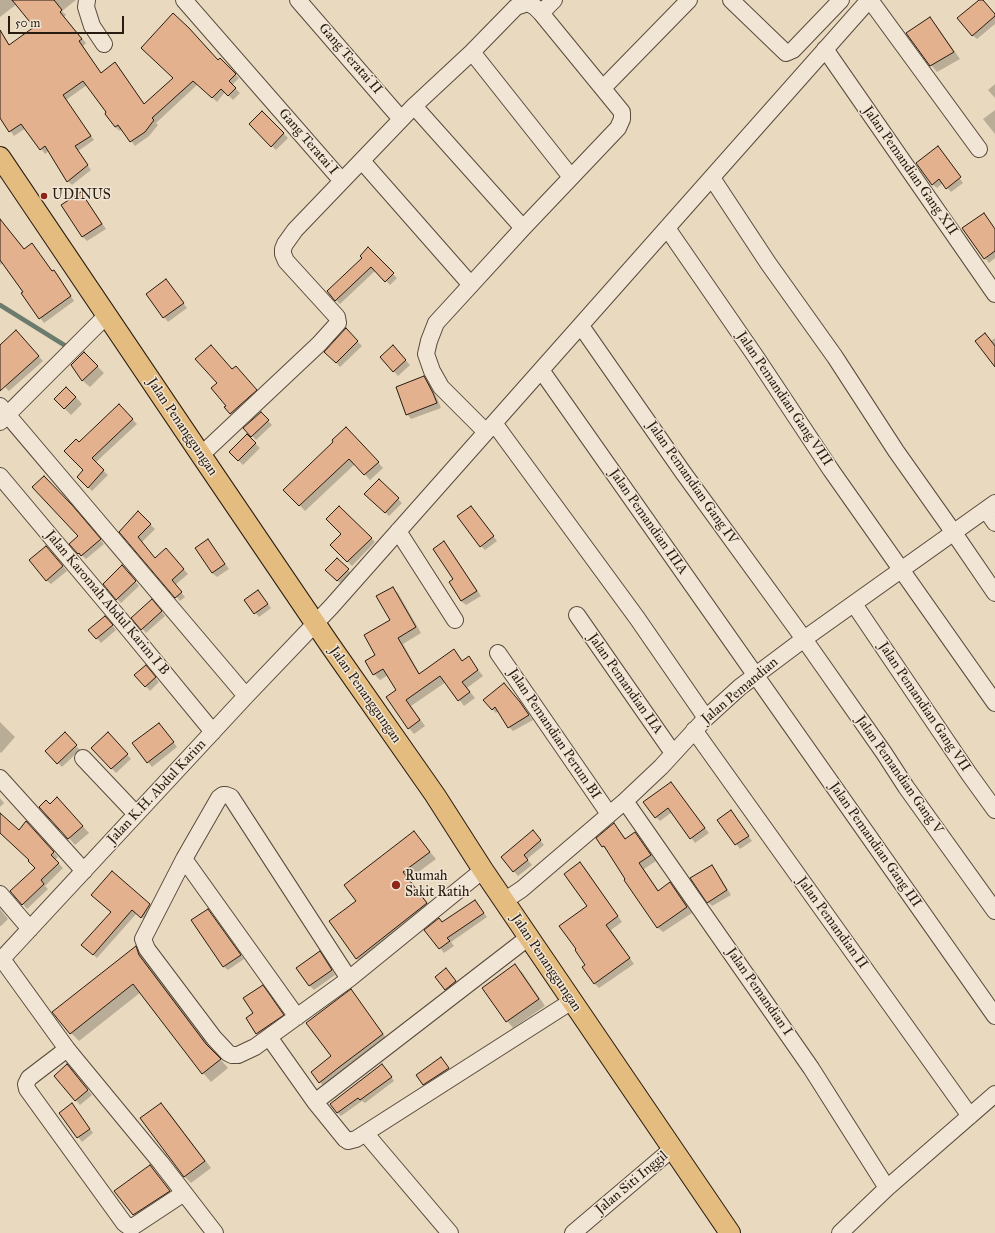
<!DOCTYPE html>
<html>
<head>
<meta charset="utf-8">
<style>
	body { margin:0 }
	#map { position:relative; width:995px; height:1233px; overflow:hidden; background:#e9d9be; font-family:"IM FELL Great Primer",serif }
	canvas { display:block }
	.scale { position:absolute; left:8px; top:16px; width:116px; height:18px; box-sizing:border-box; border:2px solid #281b10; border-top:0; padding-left:5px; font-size:12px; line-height:14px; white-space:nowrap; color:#281b10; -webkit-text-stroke:3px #f1e6d5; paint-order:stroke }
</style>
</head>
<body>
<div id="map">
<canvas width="995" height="1233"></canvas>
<div class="scale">50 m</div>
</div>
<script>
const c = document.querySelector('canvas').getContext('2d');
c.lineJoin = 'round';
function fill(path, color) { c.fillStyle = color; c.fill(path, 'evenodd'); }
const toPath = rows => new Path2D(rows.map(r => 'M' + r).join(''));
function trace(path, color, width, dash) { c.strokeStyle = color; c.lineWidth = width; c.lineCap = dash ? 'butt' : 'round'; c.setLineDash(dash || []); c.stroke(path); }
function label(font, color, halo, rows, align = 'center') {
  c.font = font + ' "IM FELL Great Primer",serif'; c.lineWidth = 3; c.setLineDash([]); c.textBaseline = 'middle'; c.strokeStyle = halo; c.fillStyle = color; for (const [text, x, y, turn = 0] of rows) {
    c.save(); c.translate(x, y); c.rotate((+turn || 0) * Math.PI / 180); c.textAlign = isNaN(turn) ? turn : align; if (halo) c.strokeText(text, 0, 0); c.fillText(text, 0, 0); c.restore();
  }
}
const shadow = toPath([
	[0,0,76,0,62,11,66,15,64,17,86,43,83,46,101,73,119,68,145,105,220,60,239,78,232,85,240,93,233,100,225,92,217,102,198,84,156,123,158,125,149,136,135,146,122,129,120,131,115,127,106,114,108,113,87,85,66,100,94,140,78,151,91,170,72,185,68,181,49,151,45,154,26,128,14,136,0,116,0,29,10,46,36,27,17,4,0,17],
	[981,0,982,0,995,15,995,24,977,39,972,35],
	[930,18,936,25,960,59,937,72,931,65],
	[995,84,995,98,988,90],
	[995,110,995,134,983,119],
	[262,112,288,138,276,150,250,124],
	[941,153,963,183,951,192,943,183,937,188,932,184],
	[81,193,85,198,106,229,87,241,83,237,63,205],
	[0,228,24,250,52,272,54,271,58,275,74,301,44,323,22,293,24,292,3,263,0,265],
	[995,229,995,258,989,263,985,258],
	[368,249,397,278,390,285,376,270,340,304,328,292,363,258],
	[166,280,187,308,168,322,147,295],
	[346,330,362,346,340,367,326,352],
	[985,335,991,341,995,338,995,365],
	[21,336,43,361,9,391,0,382,0,346],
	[397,351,410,365,398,376,381,357],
	[84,353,104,373,90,387,83,381,72,365],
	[233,370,240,372,260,394,235,418,226,408,228,406,218,383],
	[424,378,428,382,437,398,441,408,411,419,407,414],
	[73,394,82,404,71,415,55,399],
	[119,406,137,424,95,463,108,475,92,491,78,477,85,470,79,443],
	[261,413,272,425,256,440,245,428],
	[352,434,383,468,370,480,355,464,305,511,285,490],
	[247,435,260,448,243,465,230,452],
	[379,480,402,503,389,516,366,494],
	[339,507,375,542,352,566,331,545,342,534],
	[76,511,104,544,86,559,79,553,80,536],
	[475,511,497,541,485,550,481,546],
	[138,513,155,529,142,542,155,559,170,554,188,574,175,585,185,597,180,601,121,532],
	[208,540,229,569,217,577,212,573],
	[448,547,481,596,466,605,461,601,455,579],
	[50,551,67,571,51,584,46,580],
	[337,559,352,574,342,585,327,570],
	[126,570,139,586,121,603,104,584],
	[393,588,398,593,421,633,403,644,420,674,454,650,463,662,469,658,483,676,467,688,475,698,464,706,446,682,411,706,425,726,414,734,409,728,397,691,388,675,380,680,374,674,376,656,391,620],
	[258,591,271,608,259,617,245,600],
	[156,605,165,616,146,633,133,618],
	[109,621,116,630,101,643,90,630],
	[150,671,159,682,150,691,136,675],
	[508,688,533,720,513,731,509,727,499,711,496,713,492,709],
	[0,722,15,737,1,753,0,752],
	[163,728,177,747,152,767,133,743],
	[65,734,80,750,62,767,46,751],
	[112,737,131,759,116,773,92,748],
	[671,783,709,833,695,843,672,812,660,821,656,817],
	[0,798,4,803,0,807],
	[50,805,64,805,89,833,75,845,69,838],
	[731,811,752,841,740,849,719,820],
	[0,814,19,831,31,827,58,857,55,860,63,868,45,886,48,889,27,909,23,904,36,868,31,860,0,832],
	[614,824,626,839,635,833,640,839,656,861,644,869,659,891,670,884,676,889,692,913,663,932,657,927,608,852,597,839],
	[414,833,436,859,409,879,433,910,364,965,357,959,330,921,358,901],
	[537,836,544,845,527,859,532,865,518,876,502,858],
	[580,863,585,868,622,922,611,930,634,964,599,988,594,983,586,965,578,949,589,906],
	[712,866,716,870,731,895,712,906,708,902],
	[112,872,154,909,146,921,137,913,97,958,87,949,112,913,96,899],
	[475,901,487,917,451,942,454,946,444,953,426,930,443,923],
	[0,909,8,919,1,926,0,926],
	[208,910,244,959,228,970,223,966],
	[136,948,144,956,148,964,215,1053,228,1068,211,1082,203,1073,141,992,79,1041,71,1033],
	[320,953,335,975,314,990,310,986],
	[515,966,522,972,545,1006,513,1028,507,1021],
	[446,969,460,986,450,994,445,989],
	[351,990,387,1039,324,1087,312,1072,332,1056],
	[266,991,287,1019,261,1037,247,1019,255,1014],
	[441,1059,452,1073,428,1089,423,1085],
	[386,1069,394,1081,365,1103,362,1101,341,1116,338,1113,331,1104],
	[72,1070,92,1095,80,1105,55,1076],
	[161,1104,168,1111,211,1168,191,1183,184,1176],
	[76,1109,93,1133,82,1142,60,1113],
	[150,1166,173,1196,138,1219,116,1191]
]);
const stream = toPath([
	[0,305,69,348]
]);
const building = toPath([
	[12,0,54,0,62,10,60,12,82,39,79,41,101,73,115,62,144,104,173,78,141,48,173,13,189,28,218,60,220,58,236,74,229,81,236,88,228,96,221,89,212,98,193,81,152,118,154,120,145,132,130,142,118,125,115,127,105,114,106,112,83,81,63,95,91,136,75,146,88,165,67,182,45,146,40,150,21,124,9,132,0,118,0,30,9,45,34,27,12,0],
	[979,0,983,0,995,14,995,16,972,36,957,18,979,0],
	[930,17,954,52,930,66,906,33,930,17],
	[262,111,284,133,271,147,249,124,262,111],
	[938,146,961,177,946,189,939,179,932,185,916,163,938,146],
	[81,192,102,224,82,237,61,205,81,192],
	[984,213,995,229,995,251,984,259,962,228,984,213],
	[0,219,24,249,32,243,52,271,54,270,71,296,39,319,21,293,23,292,0,260,0,219],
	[368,247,394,273,385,282,371,267,335,301,327,291,362,258,360,256,368,247],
	[166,279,184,303,163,318,146,294,166,279],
	[346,328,358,341,336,363,324,352,346,328],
	[16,330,39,356,0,391,0,345,16,330],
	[985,333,995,346,995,367,975,341,985,333],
	[211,345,232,369,236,366,257,390,230,414,224,407,226,406,211,388,217,383,195,359,211,345],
	[393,345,406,360,393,372,380,357,393,345],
	[84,352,98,366,82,381,71,365,84,352],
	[424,376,433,393,437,403,406,415,396,387,424,376],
	[66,387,76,397,64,409,54,399,66,387],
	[119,404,133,419,92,458,104,470,88,488,77,477,83,470,64,451,76,439,79,442,119,404],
	[261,412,269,420,251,437,243,428,261,412],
	[346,427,379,462,364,475,349,459,299,506,283,490,333,442,332,440,346,427],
	[247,434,256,443,238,461,229,452,247,434],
	[44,476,72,505,101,539,81,556,79,553,78,554,69,544,78,536,32,487,44,476],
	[379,479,399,498,385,513,364,494,379,479],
	[339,506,372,538,347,562,330,545,341,534,326,519,339,506],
	[471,506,494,536,480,547,457,516,471,506],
	[138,511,151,524,138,537,155,558,166,548,184,569,172,580,182,592,175,598,119,532,138,511],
	[208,539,225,564,212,573,195,548,208,539],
	[444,541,477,591,461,601,449,582,453,579,433,549,444,541],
	[46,546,63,566,46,581,29,560,46,546],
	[337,558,349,569,337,581,325,570,337,558],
	[122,565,136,581,116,600,103,584,122,565],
	[393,587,416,627,398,638,419,674,454,649,462,661,469,656,478,670,462,682,470,692,458,701,440,676,406,700,420,720,408,729,386,697,396,690,383,669,373,675,365,661,375,655,364,635,390,620,376,596,393,587],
	[258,590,268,604,254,614,244,600,258,590],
	[152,599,162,611,141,630,131,618,152,599],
	[105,616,113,625,96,639,88,630,105,616],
	[146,665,156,677,145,687,134,675,146,665],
	[504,683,520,702,529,715,508,728,495,707,492,710,483,700,504,683],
	[159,723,174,742,147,763,132,743,159,723],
	[65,732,77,745,57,764,45,751,65,732],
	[108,732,128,754,111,769,91,748,108,732],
	[671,782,705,828,690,839,668,808,655,818,643,802,671,782],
	[57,797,83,826,68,839,39,807,46,800,50,804,57,797],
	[731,810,749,836,735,845,717,820,731,810],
	[0,813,19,830,26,821,54,852,51,855,59,863,41,880,44,884,22,905,10,891,35,868,28,861,29,860,0,833,0,813],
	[614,823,625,839,635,832,651,855,639,863,658,891,670,882,687,907,657,928,624,880,625,879,604,846,602,847,596,838,614,823],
	[533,830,541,840,524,855,528,860,513,872,501,857,533,830],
	[414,831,430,852,403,872,427,903,356,959,329,921,356,901,344,885,414,831],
	[580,862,618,916,606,925,630,958,594,984,582,967,585,965,575,950,576,949,559,926,587,906,564,874,580,862],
	[712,865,727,890,707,903,690,878,712,865],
	[112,871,150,904,141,918,132,910,93,955,81,945,111,912,91,895,112,871],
	[475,900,484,913,447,938,450,941,439,949,424,930,439,918,442,922,475,900],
	[208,909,241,955,223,967,191,920,208,909],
	[136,946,139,955,206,1044,221,1059,202,1074,133,984,70,1034,52,1012,136,946],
	[320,951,332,970,309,986,296,968,320,951],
	[515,964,539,999,506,1022,482,988,515,964],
	[446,968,456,981,445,990,435,977,446,968],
	[263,985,284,1015,256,1034,246,1018,253,1013,243,998,263,985],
	[351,989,383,1034,338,1068,319,1083,311,1072,331,1056,306,1023,351,989],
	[441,1057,449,1068,423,1085,416,1075,441,1057],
	[67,1064,88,1090,75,1101,54,1076,67,1064],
	[382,1064,392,1077,360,1100,358,1098,337,1113,330,1104,382,1064],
	[72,1103,90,1129,77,1138,59,1113,72,1103],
	[161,1103,205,1161,184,1177,140,1118,161,1103],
	[150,1165,170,1191,133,1215,114,1191,150,1165]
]);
const minor = toPath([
	[87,0,86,7,92,26,104,44],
	[184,0,342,181],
	[298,0,401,119],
	[731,0,786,53,793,50,841,0],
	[870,0,979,149],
	[541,13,554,0],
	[825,49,995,294],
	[472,52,571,177],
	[603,88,689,0],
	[414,106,523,228],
	[362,161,471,285],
	[712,178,768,263,835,357,896,451,954,533,995,593],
	[667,228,756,357,831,470,995,703],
	[581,326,682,471,804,639,884,753,906,787,995,911],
	[541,370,995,1016],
	[0,406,246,696],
	[0,422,107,315],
	[494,423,637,618,706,718],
	[201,455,319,344,338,323,337,317,286,261,283,254,283,249,285,244,295,230,414,106,472,52,516,7,528,3,535,7,541,13,622,112,622,119,618,128,523,228,436,323,429,341,426,354,432,371,441,387,486,432],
	[0,476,125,625,213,732],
	[986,510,995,523],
	[398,531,455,620],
	[854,604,969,774,995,810],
	[577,615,673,753],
	[498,653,609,814],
	[694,730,970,1116],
	[83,758,136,814],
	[0,778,84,871],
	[625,801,811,1068,887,1188],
	[184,859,297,1017],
	[0,894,30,929],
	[504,901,522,889,625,801,661,767,706,718,740,687,804,639,995,503],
	[2,959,67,1049,161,1163,215,1233],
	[0,961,246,696,331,607,869,0],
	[349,979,231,797,226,795,223,795,219,798,184,859,143,939,147,949,214,1038,228,1053,232,1055,238,1055,255,1047,349,979,483,870],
	[269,1037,315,1102,529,937],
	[67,1049,29,1078,26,1084,27,1089,124,1223,128,1226,134,1226,184,1193],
	[315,1102,345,1139,348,1141,356,1139,572,1001],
	[366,1134,450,1233],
	[573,1233,672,1149],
	[840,1233,887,1188,995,1094]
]);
const major = toPath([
	[0,157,201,455,330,645,435,795,483,870,730,1233]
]);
const markers = [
	[44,196,4,"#8f2418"],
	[396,885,5,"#8f2418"]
];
const streetNames = [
	["Gang Teratai II",350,59,49],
	["Gang Teratai I",308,142,49],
	["Jalan Pemandian Gang XII",910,171,55],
	["Jalan Pemandian Gang VIII",784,399,56],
	["Jalan Penanggungan",182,427,56],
	["Jalan Pemandian Gang IV",692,483,55],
	["Jalan Pemandian IIIA",648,522,55],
	["Jalan Karomah Abdul Karim I B",107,603,50],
	["Jalan Pemandian IIA",625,684,55],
	["Jalan Pemandian",740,691,-40],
	["Jalan Penanggungan",365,695,55],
	["Jalan Pemandian Gang VII",924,707,56],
	["Jalan Pemandian Perum BI",554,734,56],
	["Jalan Pemandian Gang V",899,775,55],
	["Jalan K.H. Abdul Karim",157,792,-47],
	["Jalan Pemandian Gang III",875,845,55],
	["Jalan Pemandian II",832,923,54],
	["Jalan Penanggungan",546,963,56],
	["Jalan Pemandian I",759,992,55],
	["Jalan Siti Inggil",632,1183,-40]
];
const poiNames = [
	["UDINUS",52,196],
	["Rumah",405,877],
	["Sakit Ratih",405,893]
];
fill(shadow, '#0003');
trace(stream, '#6b7b6e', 4.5);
fill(building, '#e4b18f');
trace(building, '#281b10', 1);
trace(minor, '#584a3c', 18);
trace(major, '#281b10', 22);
trace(minor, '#f1e6d5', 16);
trace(major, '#e4bc7f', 20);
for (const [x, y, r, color] of markers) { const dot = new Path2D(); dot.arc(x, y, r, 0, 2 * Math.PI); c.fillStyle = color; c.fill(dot); trace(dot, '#f1e6d5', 1.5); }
label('14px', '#281b10', '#f1e6d5', streetNames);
label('14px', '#281b10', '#f1e6d5', poiNames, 'left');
</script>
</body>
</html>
